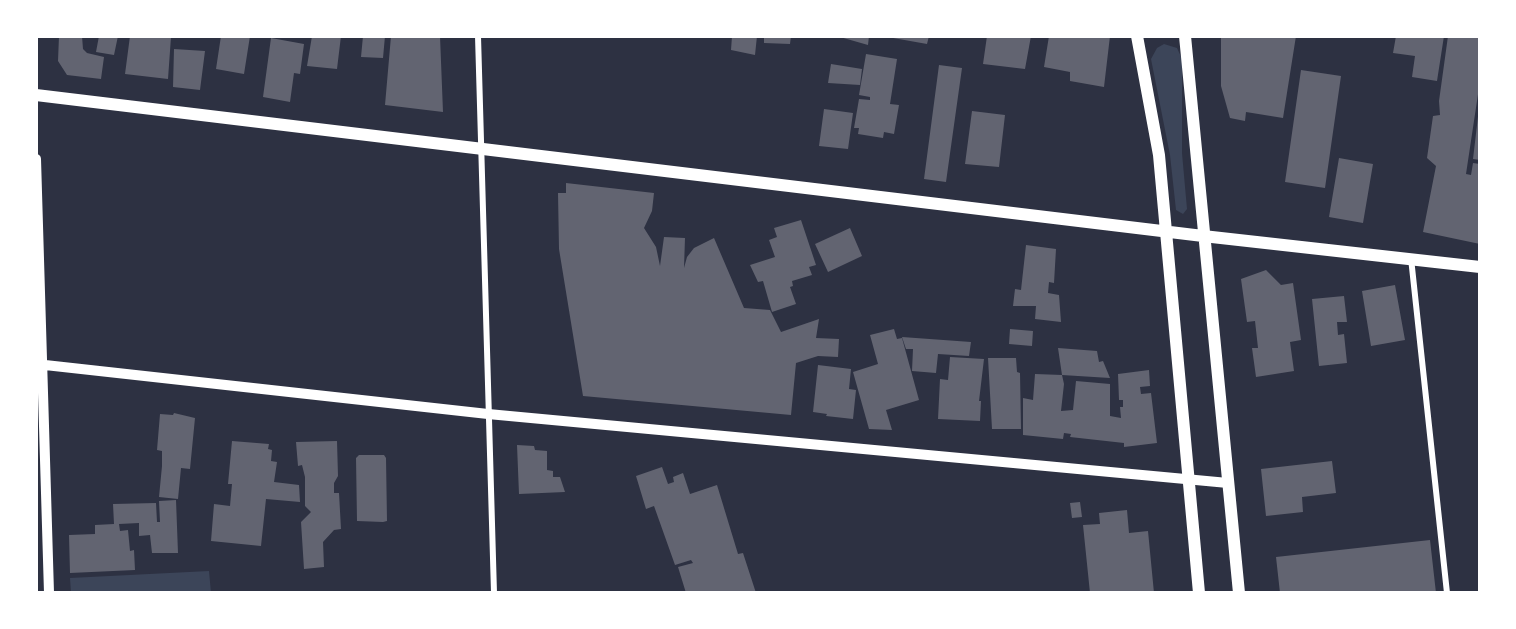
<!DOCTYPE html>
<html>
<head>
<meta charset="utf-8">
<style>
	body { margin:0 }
	#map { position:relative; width:1516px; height:629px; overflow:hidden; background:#2d3142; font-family:"DM Sans",sans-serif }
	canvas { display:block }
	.frame { position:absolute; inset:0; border:38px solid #fff; pointer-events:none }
</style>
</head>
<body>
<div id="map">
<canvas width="1516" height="629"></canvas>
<div class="frame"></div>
</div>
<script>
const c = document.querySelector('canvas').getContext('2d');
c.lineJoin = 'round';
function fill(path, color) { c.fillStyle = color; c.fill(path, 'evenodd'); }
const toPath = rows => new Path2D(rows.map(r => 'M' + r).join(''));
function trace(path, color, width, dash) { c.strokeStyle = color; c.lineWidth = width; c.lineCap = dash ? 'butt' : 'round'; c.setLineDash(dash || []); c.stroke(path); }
const green = toPath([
	[1164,44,1177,48,1182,59,1182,153,1187,209,1183,214,1176,210,1170,155,1151,59,1157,48],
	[209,571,211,593,71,593,70,578]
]);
const building = toPath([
	[59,36,82,36,83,49,87,53,104,57,101,79,67,75,58,61],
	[99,36,118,36,114,55,96,52],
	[130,36,171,37,168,79,125,74],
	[221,36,250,36,244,74,216,69],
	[312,36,341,36,337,69,307,66],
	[363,36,385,36,383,58,361,57],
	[391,36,440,36,443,112,385,105],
	[732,36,757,36,755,55,731,50],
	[764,36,791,36,790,44,764,43],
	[840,36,869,36,868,45,840,37],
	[882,36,929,36,927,44],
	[987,36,1031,36,1025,69,983,64],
	[1049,36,1110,36,1104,87,1070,81,1070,72,1044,67],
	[1221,36,1296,36,1283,118,1246,112,1245,121,1230,118,1221,86],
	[1396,36,1444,36,1437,81,1412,77,1415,56,1393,53],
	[1448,36,1480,36,1480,81,1466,174,1471,175,1473,163,1480,164,1480,244,1423,232,1436,166,1427,158,1433,116,1440,115,1439,101],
	[271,38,304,44,300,74,294,73,290,102,263,97],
	[174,49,205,51,200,90,173,87],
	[866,54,897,59,890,104,899,105,894,134,884,132,883,138,858,134,859,128,854,128,859,99,870,100,870,97,859,95],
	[831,64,862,69,860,85,828,83],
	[939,65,962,68,946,182,924,179],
	[1301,70,1341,76,1325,188,1285,182],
	[1479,108,1480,108,1480,160,1473,159],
	[824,109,853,113,848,149,819,146],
	[972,111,1005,115,999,167,965,164],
	[1339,158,1373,164,1363,223,1329,217],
	[566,183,654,193,652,211,644,228,656,247,660,266,664,237,685,238,684,268,687,257,694,248,714,238,744,308,770,310,781,332,819,319,816,338,839,339,838,357,818,356,796,363,791,415,583,396,559,249,558,193,566,193],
	[801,220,816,265,809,267,812,275,792,281,793,286,790,287,796,304,772,312,763,281,758,282,750,265,775,257,769,240,777,237,774,228],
	[850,228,862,256,828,272,815,244],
	[1026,245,1056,249,1054,283,1049,282,1048,293,1059,295,1061,322,1035,319,1036,306,1013,306,1015,289,1021,290],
	[1266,270,1281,285,1293,283,1301,340,1290,342,1294,371,1256,377,1252,348,1258,348,1255,321,1247,322,1241,279],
	[1395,285,1405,340,1371,346,1362,291],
	[1344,296,1347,322,1337,322,1338,335,1344,334,1347,363,1319,366,1312,299],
	[894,329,897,339,902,338,919,400,886,410,892,430,869,429,853,372,878,364,870,335],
	[1010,329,1033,331,1032,346,1009,344],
	[902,337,971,342,969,356,938,354,936,373,912,371,913,349,906,349],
	[1058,348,1097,351,1099,362,1103,361,1110,378,1062,375,1064,384,1061,411,1073,410,1076,381,1110,384,1110,416,1121,418,1120,407,1123,407,1123,400,1119,400,1118,374,1149,370,1150,386,1140,387,1141,394,1151,393,1157,443,1124,447,1124,443,1070,437,1071,434,1064,433,1063,439,1023,435,1023,398,1033,400,1035,374,1062,375],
	[950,357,984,359,979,401,981,401,980,421,938,419,940,379,948,380],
	[988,358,1016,358,1017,372,1020,373,1021,429,992,429],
	[818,365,851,369,849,389,856,390,853,419,826,416,827,414,813,412],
	[174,413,195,418,190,469,181,468,178,499,159,497,162,466,162,451,157,450,160,414,173,415],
	[232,441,269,444,268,449,272,450,271,461,277,462,274,482,299,485,300,502,266,499,261,546,211,541,214,504,230,506,232,484,228,484],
	[337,441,338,476,334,483,334,493,339,493,341,529,334,530,323,542,324,567,304,569,301,522,311,512,305,506,305,477,302,465,298,466,296,442],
	[517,445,534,446,535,450,547,451,547,470,553,471,553,477,560,477,565,492,519,494],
	[359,455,384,455,386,458,387,521,383,522,357,521,356,458],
	[1332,461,1336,493,1302,497,1303,512,1266,516,1261,469],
	[662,467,668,484,674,482,673,477,683,473,690,494,717,485,738,554,743,553,756,593,686,593,678,567,693,563,691,560,675,565,654,506,646,509,636,476],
	[176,500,178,553,152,553,150,535,139,536,139,523,119,524,120,531,128,530,130,551,134,550,135,570,70,573,69,535,95,534,95,525,114,524,113,504,156,503,157,522,160,522,159,501],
	[1080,502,1082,517,1072,518,1070,503],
	[1127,510,1129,533,1148,531,1154,593,1090,593,1083,525,1100,524,1099,513],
	[1430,540,1436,593,1280,593,1276,557]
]);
const minor = toPath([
	[478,36,494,593],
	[1411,258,1447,593]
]);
const tertiary = toPath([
	[36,159,49,593],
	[36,364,488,414,1228,483]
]);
const secondary = toPath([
	[1137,36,1159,155,1199,593],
	[1185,36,1239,593],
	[36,95,1203,236,1480,267]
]);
fill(green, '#3c4559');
fill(building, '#626471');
trace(minor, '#fff', 6);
trace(tertiary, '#fff', 10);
trace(secondary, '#fff', 12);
</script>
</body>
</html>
